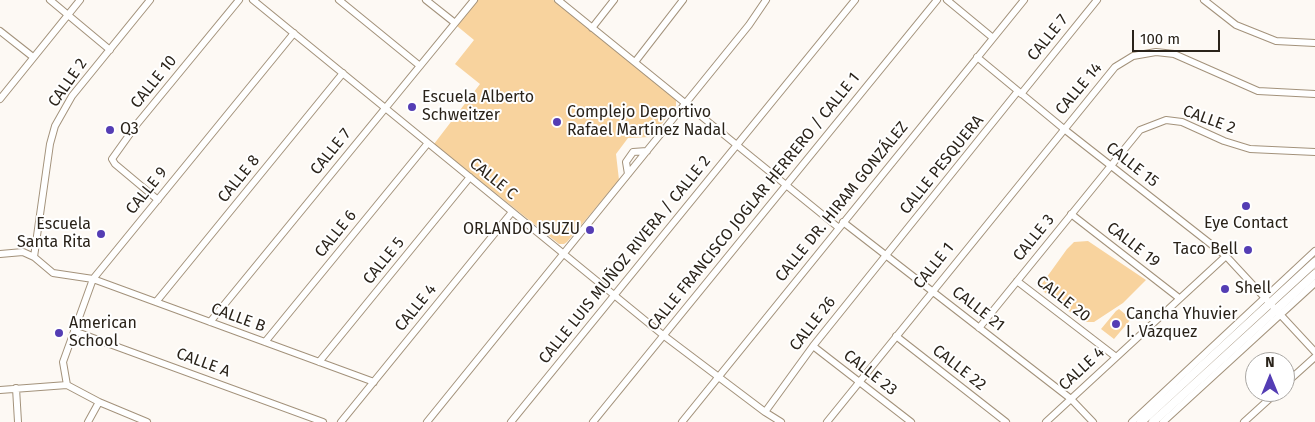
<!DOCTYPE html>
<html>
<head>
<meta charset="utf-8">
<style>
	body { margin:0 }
	#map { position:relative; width:1315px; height:422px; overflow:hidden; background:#fdf9f4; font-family:"Fira Sans",sans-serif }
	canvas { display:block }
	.north { position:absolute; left:1245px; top:352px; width:50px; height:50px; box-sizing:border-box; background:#fff; border:1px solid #aaa7a3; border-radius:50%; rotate:0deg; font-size:14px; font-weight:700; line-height:20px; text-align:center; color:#2a231a }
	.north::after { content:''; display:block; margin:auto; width:18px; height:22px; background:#543db4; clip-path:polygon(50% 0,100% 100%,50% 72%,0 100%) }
	.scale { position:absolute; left:1132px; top:30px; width:88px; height:22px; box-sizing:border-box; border:2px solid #2a231a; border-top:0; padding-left:6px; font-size:15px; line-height:18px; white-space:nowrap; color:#2a231a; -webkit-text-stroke:4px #fff; paint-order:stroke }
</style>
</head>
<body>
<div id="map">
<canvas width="1315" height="422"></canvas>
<div class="north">N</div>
<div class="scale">100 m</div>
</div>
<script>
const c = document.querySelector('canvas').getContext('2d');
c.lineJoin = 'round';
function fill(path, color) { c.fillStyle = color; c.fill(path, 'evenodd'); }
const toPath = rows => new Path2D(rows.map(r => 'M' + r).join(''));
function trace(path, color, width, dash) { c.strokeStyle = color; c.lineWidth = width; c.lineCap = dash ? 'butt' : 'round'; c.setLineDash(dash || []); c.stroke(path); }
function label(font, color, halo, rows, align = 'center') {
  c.font = font + ' "Fira Sans",sans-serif'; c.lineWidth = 4; c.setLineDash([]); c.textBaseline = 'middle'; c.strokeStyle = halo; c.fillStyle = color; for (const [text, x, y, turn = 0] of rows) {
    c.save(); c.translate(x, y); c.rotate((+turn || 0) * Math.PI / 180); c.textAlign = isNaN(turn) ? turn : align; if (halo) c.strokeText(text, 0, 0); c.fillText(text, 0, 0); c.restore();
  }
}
const green = toPath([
	[478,0,553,0,676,99,676,106,651,137,628,138,616,154,619,180,567,242,564,244,559,244,434,144,480,84,455,64,474,40,457,26],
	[1088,241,1146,280,1123,303,1094,322,1083,322,1039,288,1067,249,1074,242],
	[1119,309,1131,319,1114,339,1101,329,1116,311]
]);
const minor = toPath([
	[50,0,110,50],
	[253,0,663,335,765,412,781,422],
	[339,0,420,66],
	[426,0,455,23],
	[558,0,839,228],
	[947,0,993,38],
	[1204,0,1236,25,1276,41,1315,43],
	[592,28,614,0],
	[0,31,33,57],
	[977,57,1064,129,1226,256,1315,352],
	[635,62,683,0],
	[1021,94,1097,0],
	[0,99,80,0],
	[628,174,626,162,633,152,647,151],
	[158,200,115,164,112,159,137,124,239,0],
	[1071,214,1179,298],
	[843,222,1071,399,1093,422],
	[0,254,23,252,34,257,53,273,93,279,374,382],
	[34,257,50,144,55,126,72,96,150,0],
	[1017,281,1116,357],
	[156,302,343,73],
	[210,322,474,0],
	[979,328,1140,130,1166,120,1182,122,1224,141,1250,149,1315,152],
	[74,331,323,422],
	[896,336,1006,422],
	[265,342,428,143],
	[813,346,911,422],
	[319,362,470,177],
	[1285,384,1315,357],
	[67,385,63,362,93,279,294,33],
	[16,388,18,422],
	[0,390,67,385,99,402,147,422],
	[765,412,813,346,1018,91],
	[88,422,99,402],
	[341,422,512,212],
	[427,422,749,25,766,0],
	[511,422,855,0],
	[593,422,937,0],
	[682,422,1024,0],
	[827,422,1115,67,1133,56,1156,52,1174,54,1258,91,1315,94],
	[1046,422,1226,256],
	[1132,422,1315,251],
	[1163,422,1315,283],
	[1244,422,1277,392]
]);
const major = toPath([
	[1141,422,1315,262],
	[1153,422,1315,274]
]);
const markers = [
	[412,107,5,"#543db4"],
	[557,122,5,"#543db4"],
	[110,130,5,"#543db4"],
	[1246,206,5,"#543db4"],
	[590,230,5,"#543db4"],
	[101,234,5,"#543db4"],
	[1248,250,5,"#543db4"],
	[1225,289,5,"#543db4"],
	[1116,324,5,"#543db4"],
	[59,333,5,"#543db4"]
];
const streetNames = [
	["CALLE 7",1048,38,-51],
	["CALLE 10",154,82,-51],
	["CALLE 2",68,83,-55],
	["CALLE 14",1079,89,-50],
	["CALLE 2",1209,120,20],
	["CALLE 7",331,152,-51],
	["CALLE PESQUERA",942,165,-51],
	["CALLE 15",1132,165,38],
	["CALLE 8",239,179,-51],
	["CALLE C",493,179,39],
	["CALLE 9",147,191,-51],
	["CALLE FRANCISCO JOGLAR HERRERO / CALLE 1",754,202,-51],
	["CALLE DR. HIRAM GONZÁLEZ",842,202,-51],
	["CALLE 6",336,234,-51],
	["CALLE 3",1034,238,-51],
	["CALLE 19",1133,245,38],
	["CALLE LUIS MUÑOZ RIVERA / CALLE 2",625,260,-51],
	["CALLE 5",384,261,-51],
	["CALLE 1",934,266,-51],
	["CALLE 20",1063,299,38],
	["CALLE 4",416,308,-51],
	["CALLE 21",978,309,38],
	["CALLE B",238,318,20],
	["CALLE 26",813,324,-52],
	["CALLE A",203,363,20],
	["CALLE 22",959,368,38],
	["CALLE 4",1082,369,-43],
	["CALLE 23",870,373,38]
];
const poiNames = [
	["Escuela Alberto",422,98],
	["Schweitzer",422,116],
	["Complejo Deportivo",567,113],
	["Rafael Martínez Nadal",567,131],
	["Q3",120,130],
	["Eye Contact",1246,224,"center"],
	["Escuela",91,225,"right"],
	["Santa Rita",91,243,"right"],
	["ORLANDO ISUZU",580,230,"right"],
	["Taco Bell",1238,250,"right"],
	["Shell",1235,289],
	["Cancha Yhuvier",1126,315],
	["I. Vázquez",1126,333],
	["American",69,324],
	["School",69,342]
];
fill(green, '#f8d39e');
trace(minor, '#a3927b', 8);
trace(major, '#a3927b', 9);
trace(minor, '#fff', 6);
trace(major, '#fff', 8);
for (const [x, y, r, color] of markers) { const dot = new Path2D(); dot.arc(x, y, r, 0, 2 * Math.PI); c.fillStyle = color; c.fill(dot); trace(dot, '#fff', 2); }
label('16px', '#2a231a', '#fff', streetNames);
label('16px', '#2a231a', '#fff', poiNames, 'left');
</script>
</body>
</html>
